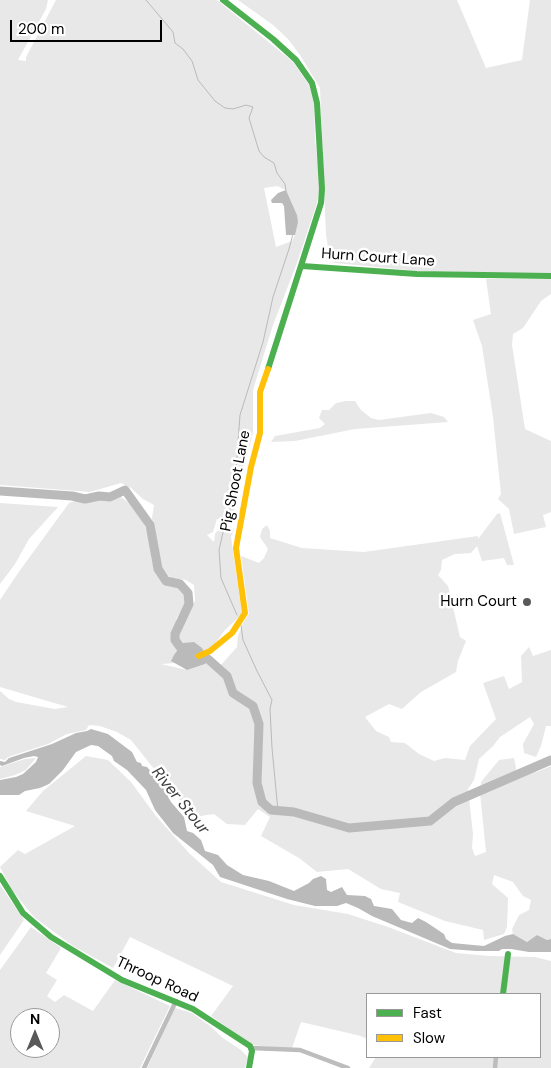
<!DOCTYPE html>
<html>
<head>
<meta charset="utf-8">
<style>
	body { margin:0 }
	#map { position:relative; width:551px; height:1068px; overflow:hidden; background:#fff; font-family:"DM Sans",sans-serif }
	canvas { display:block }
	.legend { position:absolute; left:366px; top:993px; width:175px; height:65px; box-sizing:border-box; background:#fff; border:1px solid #999; margin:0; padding:6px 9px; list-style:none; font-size:15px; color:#000 }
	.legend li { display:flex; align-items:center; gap:10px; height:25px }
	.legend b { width:25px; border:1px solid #999 }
	.north { position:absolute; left:10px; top:1008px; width:50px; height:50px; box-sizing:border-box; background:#fff; border:1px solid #999; border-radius:50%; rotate:0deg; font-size:14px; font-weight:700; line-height:20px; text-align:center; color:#000 }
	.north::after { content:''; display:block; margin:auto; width:18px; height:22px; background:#595959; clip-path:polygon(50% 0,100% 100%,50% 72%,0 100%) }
	.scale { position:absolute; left:10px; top:20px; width:152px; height:22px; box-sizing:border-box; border:2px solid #000; border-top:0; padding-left:6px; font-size:15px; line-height:18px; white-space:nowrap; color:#000; -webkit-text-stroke:4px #fff; paint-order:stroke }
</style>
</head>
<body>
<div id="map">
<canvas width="551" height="1068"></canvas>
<ul class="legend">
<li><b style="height:6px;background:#4caf50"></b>Fast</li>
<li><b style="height:6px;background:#ffc107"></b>Slow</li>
</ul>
<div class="north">N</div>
<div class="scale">200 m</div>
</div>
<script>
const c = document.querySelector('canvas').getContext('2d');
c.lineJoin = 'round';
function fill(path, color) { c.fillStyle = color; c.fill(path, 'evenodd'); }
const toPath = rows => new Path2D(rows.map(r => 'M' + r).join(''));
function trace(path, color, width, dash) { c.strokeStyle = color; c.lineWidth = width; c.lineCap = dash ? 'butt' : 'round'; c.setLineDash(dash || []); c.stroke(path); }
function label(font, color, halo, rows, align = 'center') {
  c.font = font + ' "DM Sans",sans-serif'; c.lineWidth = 5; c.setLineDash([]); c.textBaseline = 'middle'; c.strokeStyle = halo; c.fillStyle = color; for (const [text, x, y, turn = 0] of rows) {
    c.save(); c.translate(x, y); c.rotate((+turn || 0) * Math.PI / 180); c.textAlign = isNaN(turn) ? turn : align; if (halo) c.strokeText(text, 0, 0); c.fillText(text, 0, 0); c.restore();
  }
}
const green = toPath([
	[0,0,48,0,46,9,18,60,26,61,26,57,56,0,217,0,293,62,309,85,314,103,315,139,320,185,317,203,297,263,273,325,253,390,253,433,239,485,232,520,217,519,213,532,207,535,214,542,215,534,218,530,220,523,228,525,234,529,231,537,242,614,224,631,210,651,175,663,161,664,187,670,205,664,208,659,221,665,237,647,238,636,243,623,249,614,241,556,259,563,264,558,268,549,260,537,262,529,267,525,270,531,270,538,302,548,364,552,478,536,478,539,497,514,500,513,514,565,507,565,504,558,482,561,477,546,471,553,455,554,442,560,441,570,438,575,448,586,460,637,466,641,458,661,456,672,421,692,402,709,389,704,365,717,376,731,389,737,391,742,405,743,419,754,434,761,445,758,465,760,470,746,496,719,483,683,504,676,509,689,522,682,521,656,529,647,533,656,551,650,551,726,546,726,541,746,536,757,524,753,523,744,534,724,530,717,500,737,493,746,479,759,474,780,468,789,473,834,472,848,475,856,486,852,480,793,481,782,499,760,514,758,517,773,537,772,551,766,551,939,547,940,537,935,527,942,513,934,512,929,519,915,529,910,531,900,523,896,513,882,494,875,492,884,508,898,507,927,504,934,484,940,483,930,445,921,398,902,400,893,381,889,348,869,317,872,299,858,261,836,270,817,258,809,245,825,227,824,214,814,194,817,170,789,131,740,117,732,100,726,89,725,86,730,67,734,48,744,8,757,5,760,0,759,0,691,9,699,16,702,55,709,68,707,0,687,0,600,18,573,69,503,75,501,100,500,121,497,132,505,144,523,149,538,152,563,165,584,178,586,186,594,185,605,176,619,181,627,195,601,194,585,186,580,171,578,160,567,152,518,154,505,143,499,131,488,121,483,90,492,0,485],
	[277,186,286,190,297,215,295,235,292,241,276,247,264,188],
	[238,0,457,0,486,68,522,60,530,0,551,0,551,274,419,271,335,263,330,260,326,235,320,88,300,55,288,39,273,25],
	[486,279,551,279,551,294,541,301,523,328,513,334,512,345,525,429,551,441,551,512,543,515,546,527,514,534,509,509,498,499,501,494,493,417,482,346,473,320,491,314],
	[346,401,355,401,361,410,371,418,379,420,431,413,444,417,448,422,355,429,295,441,271,442,275,436,320,428,325,424,319,418,322,410,329,410,336,403],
	[0,503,58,507,29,539,15,564,0,584],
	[86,756,108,760,131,782,156,816,189,853,221,882,294,905,348,914,388,927,456,953,489,956,535,957,551,961,551,1068,369,1068,376,1057,540,1057,540,994,367,994,367,1039,361,1036,301,1022,292,1048,280,1048,252,1045,211,1016,233,986,130,937,113,968,73,946,34,917,12,890,0,867,18,850,25,854,75,826,26,811,43,791],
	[36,758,26,770,15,775,0,779,0,767,25,759],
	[0,885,24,920,0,955],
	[31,927,61,948,46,973,57,980,47,996,55,1002,64,995,93,1011,115,980,170,1006,140,1068,0,1068,0,970],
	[20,1018,50,1018,50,1048,20,1048],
	[175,1008,192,1013,210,1026,223,1038,241,1050,248,1057,245,1068,147,1068]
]);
const water = toPath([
	[286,190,297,215,298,222,295,235,286,235,284,206,282,203,272,203,271,200,278,193],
	[194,642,202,648,208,659,205,664,187,670,171,661,174,655,183,643],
	[91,729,108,734,132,752,137,762,141,763,142,766,147,767,162,785,171,802,184,817,187,831,193,833,201,840,205,851,218,855,227,865,243,875,269,881,294,891,309,883,313,879,321,876,326,879,327,890,331,892,342,887,347,895,365,896,371,899,374,906,392,909,401,920,412,923,418,918,426,922,444,934,446,939,452,943,484,946,505,936,513,934,527,942,537,935,547,940,551,939,551,952,529,952,511,949,502,949,499,951,476,951,450,949,372,916,358,908,346,903,337,906,315,906,287,899,220,877,213,865,173,833,155,810,146,790,127,770,114,761,112,756,98,746,91,745,76,752,63,770,49,784,40,788,25,791,19,795,0,795,0,780,16,777,23,774,36,762,38,757,34,756,24,758,2,766,0,765,0,761,5,762,9,758,52,744,76,733,87,731]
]);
const stream = toPath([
	[146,0,173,32,175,43,183,49,192,61,198,80,215,101,225,108,233,109,246,105,253,107,249,118,259,151,264,157,274,163,277,173,285,184,286,191],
	[237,615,221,578,219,550,224,528,234,497,240,415,263,342,273,297,289,249,293,234],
	[241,625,243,640,257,671,272,700,270,709,272,748,278,811]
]);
const river = toPath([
	[0,491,72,496,85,499,99,496,110,497,125,490,150,525,158,569,166,581,180,584,188,593,189,604,175,634,175,640,186,655,208,659,227,676,233,693,253,706,259,724,257,783,262,802,271,810,294,812,349,828,430,821,454,802,551,760]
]);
const street = toPath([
	[251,1048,300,1050,348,1068],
	[144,1068,176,1001],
	[495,1068,496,1057]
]);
const fast = toPath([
	[223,0,273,39,296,60,312,83,317,103,322,189,321,203,268,369],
	[302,266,417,274,551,276],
	[0,876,23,913,51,937,122,980,193,1009,250,1046,252,1051,249,1068],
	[503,994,508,954]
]);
const slow = toPath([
	[199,656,210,651,232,633,245,613,236,548,251,467,260,433,260,392,268,369]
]);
const markers = [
	[527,602,5,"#595959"]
];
const streetNames = [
	["Hurn Court Lane",378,258,4],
	["Pig Shoot Lane",236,481,-79],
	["Throop Road",157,980,25]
];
const poiNames = [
	["Hurn Court",517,602]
];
const waterNames = [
	["River Stour",180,801,51]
];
fill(green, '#e8e8e8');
fill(water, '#bababa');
trace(stream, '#bababa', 1);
trace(river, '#bababa', 9);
trace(street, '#bdbdbd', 4.5);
trace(fast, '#4caf50', 6);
trace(slow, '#ffc107', 6);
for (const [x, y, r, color] of markers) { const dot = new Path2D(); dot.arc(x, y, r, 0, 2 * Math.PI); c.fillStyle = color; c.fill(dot); trace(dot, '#fff', 2); }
label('15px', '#000', '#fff', streetNames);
label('15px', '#000', '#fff', poiNames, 'right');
label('italic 16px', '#3d3d3d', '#fff', waterNames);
</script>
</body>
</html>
